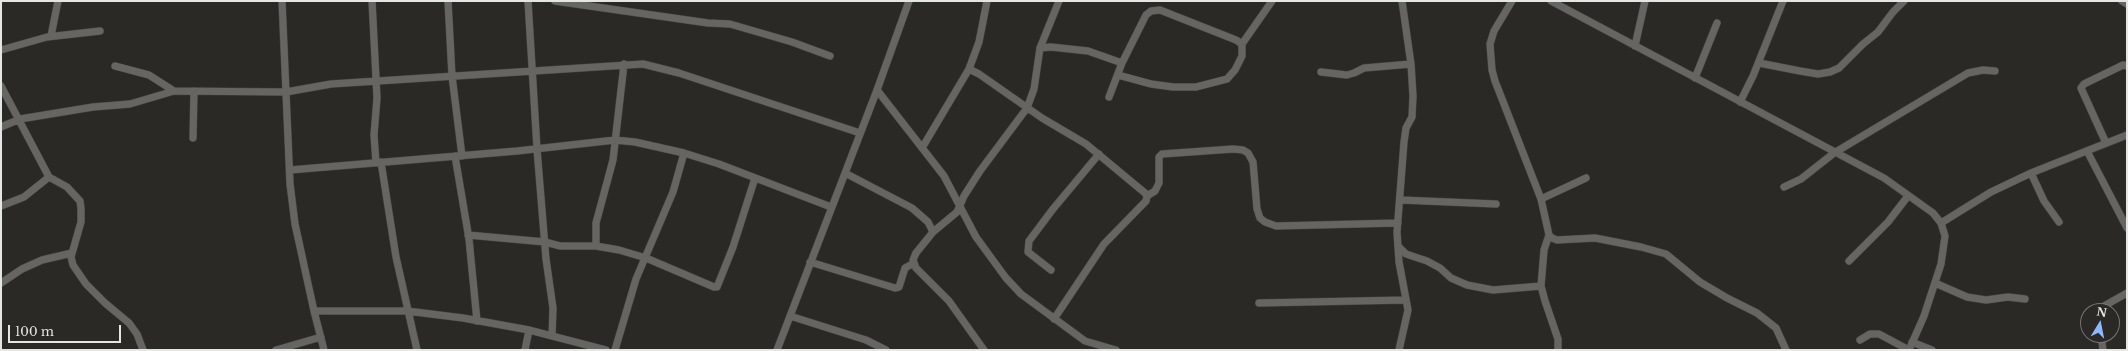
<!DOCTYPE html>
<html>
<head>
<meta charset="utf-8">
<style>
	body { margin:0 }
	#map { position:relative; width:2128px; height:351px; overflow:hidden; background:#2a2926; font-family:"Libre Baskerville",serif }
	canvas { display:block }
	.frame { position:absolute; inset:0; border:2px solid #e5e5e3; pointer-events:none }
	.north { position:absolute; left:2080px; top:303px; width:40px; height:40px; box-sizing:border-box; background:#2a2926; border:1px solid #757472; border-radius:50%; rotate:10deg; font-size:11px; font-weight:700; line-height:16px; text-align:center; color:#e5e5e3 }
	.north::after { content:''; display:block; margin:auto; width:14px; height:18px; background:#8eb8fd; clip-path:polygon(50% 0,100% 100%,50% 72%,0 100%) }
	.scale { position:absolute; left:8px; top:325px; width:113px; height:18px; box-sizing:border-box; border:2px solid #e5e5e3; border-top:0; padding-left:5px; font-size:12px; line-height:14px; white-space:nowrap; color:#e5e5e3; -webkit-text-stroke:3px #2a2926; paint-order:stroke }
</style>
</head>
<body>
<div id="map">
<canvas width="2128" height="351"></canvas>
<div class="frame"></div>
<div class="north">N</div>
<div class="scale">100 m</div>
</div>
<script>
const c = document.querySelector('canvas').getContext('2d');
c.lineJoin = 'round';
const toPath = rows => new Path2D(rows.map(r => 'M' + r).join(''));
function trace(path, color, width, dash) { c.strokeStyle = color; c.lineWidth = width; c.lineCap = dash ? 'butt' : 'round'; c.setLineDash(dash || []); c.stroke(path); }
const minor = toPath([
	[282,1,290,184,295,224,314,311,324,350],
	[372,1,377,98,374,135,376,163],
	[448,1,452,76,462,156],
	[528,1,537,149,546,259,553,308,552,336],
	[555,1,708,23,730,24,792,42,830,56],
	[1512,1,1494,31,1490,44,1492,70,1495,81,1541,199,1549,235,1552,238,1557,240,1595,238,1641,247,1666,254,1700,282,1727,298,1757,313,1776,328,1786,350],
	[1551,1,1884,178,1933,213,1941,223,1945,236,1941,264,1924,316,1909,350],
	[2122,1,2127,4],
	[51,36,58,1],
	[1635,46,1645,1],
	[1040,48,1051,47,1088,51,1122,63],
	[1,50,47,37,100,31],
	[1759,63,1800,71,1818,74,1830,72,1839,68,1863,44,1878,32,1893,12,1904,1],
	[115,66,149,75,174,91],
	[969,69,979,74,1042,118,1086,144,1145,193,1147,196],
	[1321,72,1347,75,1354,73,1364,68,1411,64],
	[1118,75,1151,84,1173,87,1196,87,1227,79,1235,70,1242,56,1242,44,1272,1],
	[1695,78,1717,23],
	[1,86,49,177,67,187,80,201,81,208,81,222,71,257,73,265,86,284,105,303,129,323,137,334,143,350],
	[877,90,944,176,976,237,1006,278,1021,294,1085,341,1116,350],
	[1109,97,1122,63,1146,15,1151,11,1160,10,1236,40,1242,44],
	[1740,102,1753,76,1783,1],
	[1,127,20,119,93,107,130,104,174,91,286,92,331,84,643,64,679,73,860,133],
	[193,138,194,91],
	[2106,143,2081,88,2084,84,2123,65,2127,66],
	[922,148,969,69,979,42,987,1],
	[2087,151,2127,228],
	[455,156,469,239,477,321],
	[381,162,396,257,417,350],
	[290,170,517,151,615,140,635,142,684,153,719,164,831,207],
	[845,173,912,208,928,222,933,232],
	[2031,173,2044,201,2059,222],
	[1784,187,1801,179,1834,153,1968,73,1983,70,1995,71],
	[1541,199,1586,178],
	[1401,200,1496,204],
	[1,206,24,197,49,177],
	[1941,223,1991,192,2031,173,2127,135],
	[468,235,545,242,560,246,596,246,619,250,646,258,714,287,717,287,733,247,755,178],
	[1549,235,1544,250,1541,286,1545,301,1558,339,1558,350],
	[596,246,596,223,613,160,624,64],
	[1398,246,1406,254,1427,261,1440,268,1451,278,1467,285,1493,290,1541,286],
	[1849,261,1888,222,1908,196],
	[810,262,895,288,899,287,905,268,914,263],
	[1051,270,1028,252,1029,241,1053,209,1099,154],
	[1,283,22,269,42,260,72,253],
	[1935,283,1967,297,1986,300,2008,297,2025,299],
	[1259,303,1405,300],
	[314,311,407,311,463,318,529,330,606,350],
	[2099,311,2104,306,2127,293],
	[790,316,866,340,886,350],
	[1054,319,1104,244,1146,201,1147,196,1155,191,1159,183,1159,157,1162,154,1233,149,1243,150,1248,153,1253,162,1257,209,1260,218,1265,222,1276,226,1398,223],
	[2101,335,2103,350],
	[1860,340,1870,334,1879,334,1909,350],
	[1912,342,1932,350],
	[276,350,321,337],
	[525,350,529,330],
	[615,350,636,279,673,192,684,153],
	[777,350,877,90,909,1],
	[984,350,949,301,916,268,913,260,916,253,933,232,957,212,964,196,980,171,1027,108,1034,89,1040,48,1059,1],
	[1399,350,1408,310,1399,262,1397,232,1404,142,1406,128,1412,117,1413,96,1411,64,1402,1]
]);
trace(minor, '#454542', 8);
trace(minor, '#666561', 7);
</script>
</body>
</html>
